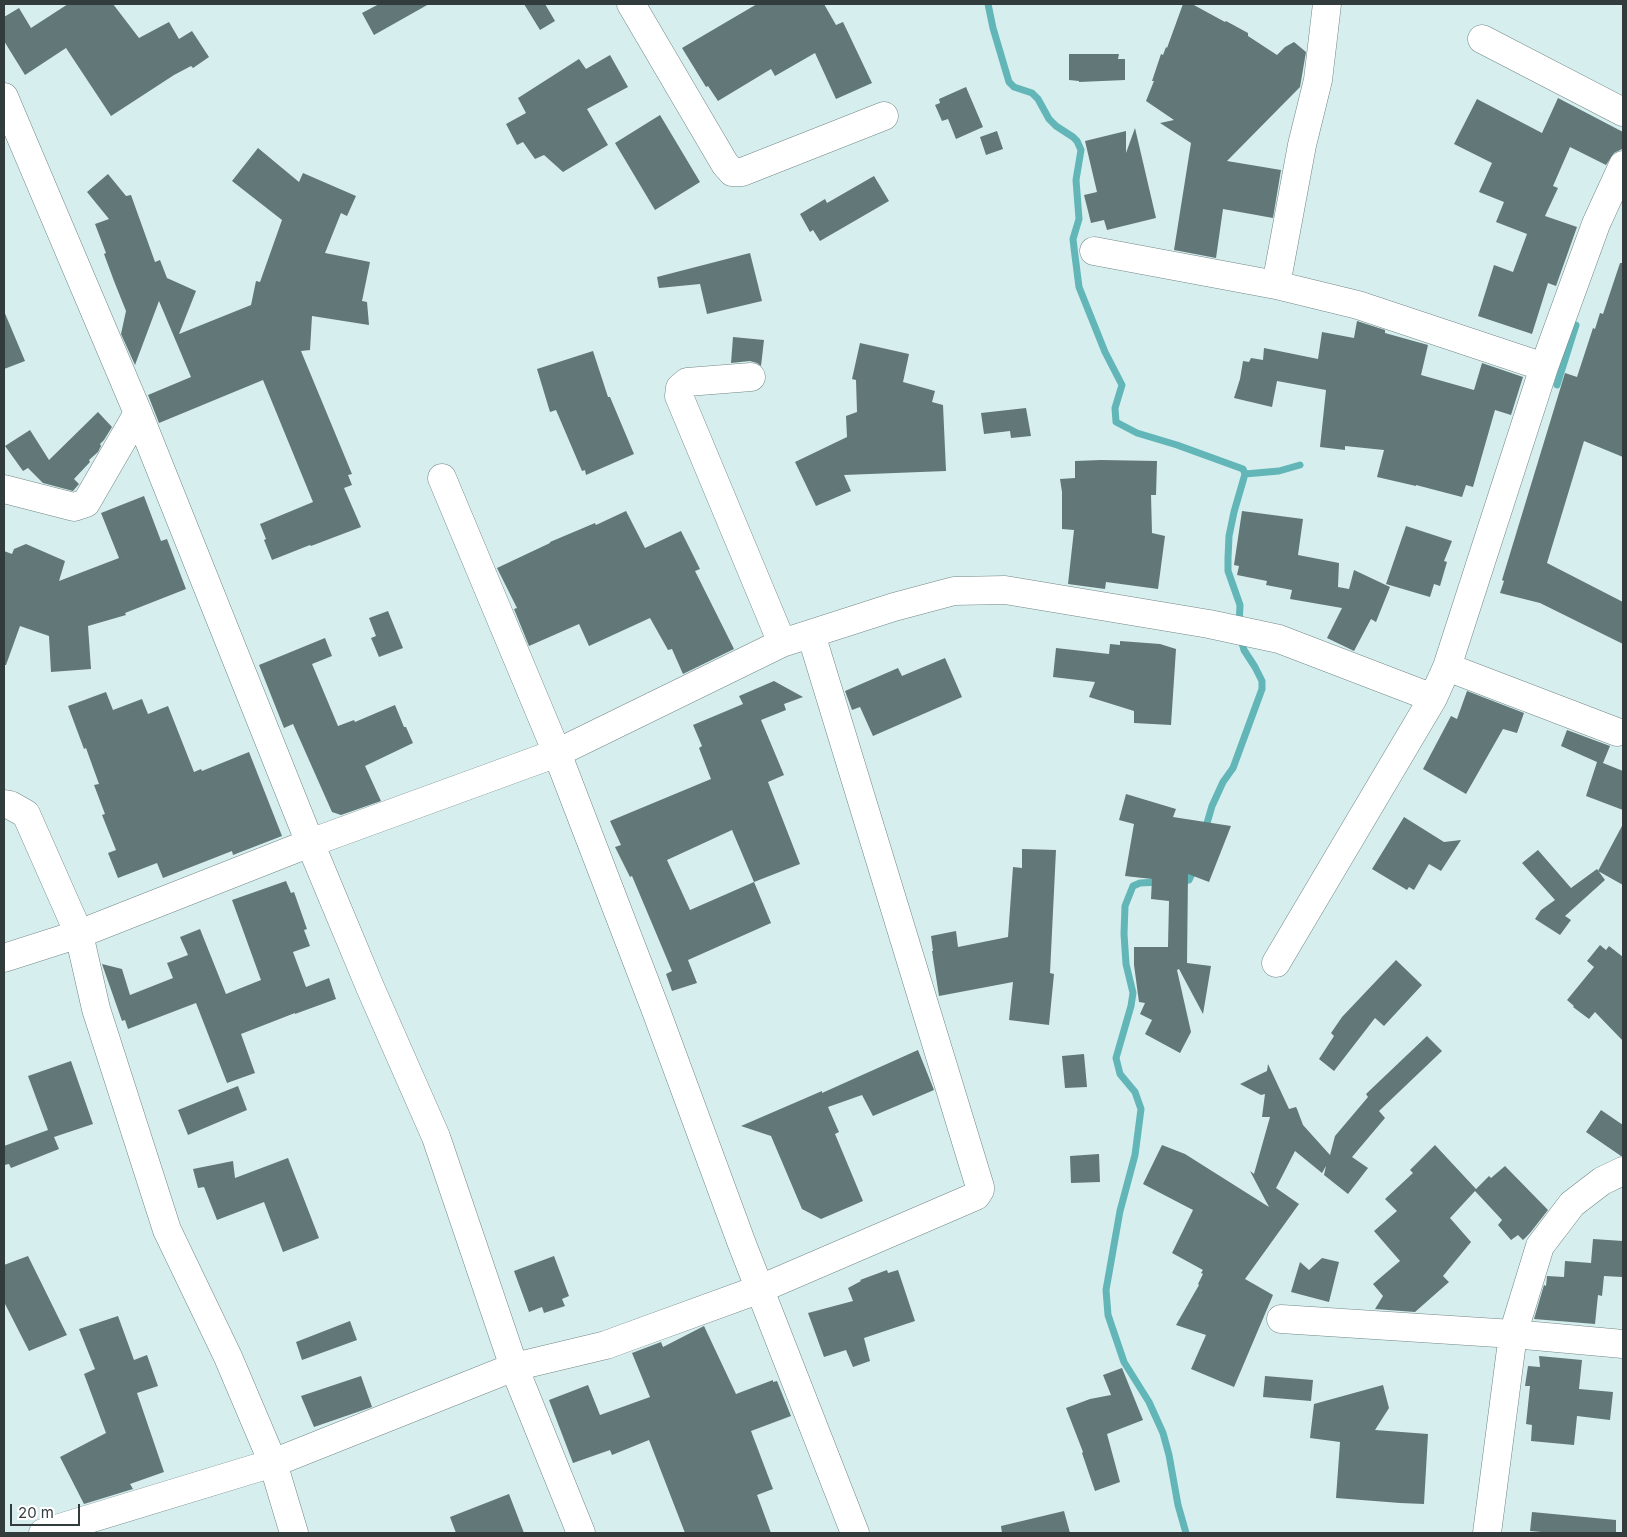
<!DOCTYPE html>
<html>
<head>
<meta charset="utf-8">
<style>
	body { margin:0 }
	#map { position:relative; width:1627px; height:1537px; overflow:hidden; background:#d7eeef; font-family:Inter,sans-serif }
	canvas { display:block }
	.frame { position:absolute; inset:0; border:5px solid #333c3c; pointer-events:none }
	.scale { position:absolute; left:10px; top:1504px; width:70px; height:22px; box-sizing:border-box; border:2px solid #333c3c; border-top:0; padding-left:6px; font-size:15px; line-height:18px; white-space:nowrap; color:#333c3c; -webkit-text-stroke:4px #fff; paint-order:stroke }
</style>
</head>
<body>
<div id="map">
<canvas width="1627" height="1537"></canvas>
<div class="frame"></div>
<div class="scale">20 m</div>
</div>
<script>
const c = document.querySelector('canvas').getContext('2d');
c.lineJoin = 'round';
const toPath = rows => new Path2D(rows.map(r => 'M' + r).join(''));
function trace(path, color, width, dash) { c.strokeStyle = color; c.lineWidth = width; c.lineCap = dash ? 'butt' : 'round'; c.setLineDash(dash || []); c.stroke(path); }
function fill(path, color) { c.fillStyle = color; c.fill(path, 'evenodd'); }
const stream = toPath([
	[988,4,993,28,1009,82,1014,87,1032,93,1038,99,1049,119,1056,126,1073,137,1077,141,1081,150,1076,180,1079,219,1073,239,1074,248,1079,287,1105,352,1122,385,1115,408,1116,422,1137,433,1177,445,1243,469,1245,474,1234,512,1229,536,1228,558,1228,571,1240,605,1239,626],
	[1557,385,1576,325],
	[1245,474,1279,471,1300,465],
	[1205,830,1212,806,1223,782,1233,768,1262,689,1262,681,1255,667,1244,650,1240,636],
	[1179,881,1189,880,1195,867],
	[1160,882,1140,883,1133,886,1125,906,1124,934,1126,964,1133,993,1131,1006,1116,1058,1120,1074,1135,1092,1141,1109,1135,1155,1120,1211,1106,1290,1108,1315,1124,1362,1149,1402,1163,1433,1169,1455,1178,1505,1186,1533]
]);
const building = toPath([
	[68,4,113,4,139,38,169,22,179,39,192,31,209,57,193,68,191,66,174,75,111,116,66,48,25,75,4,41,4,17,19,8,31,28],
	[379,4,429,4,374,35,362,13],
	[524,4,545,4,555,21,540,30],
	[757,4,824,4,836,25,843,22,872,83,836,99,815,53,775,76,771,69,718,101,708,86,706,87,682,48],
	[1183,4,1192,4,1225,22,1226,21,1248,33,1248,36,1277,55,1285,47,1294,42,1306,52,1300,87,1227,161,1281,170,1273,218,1223,209,1216,258,1174,250,1191,143,1160,123,1174,120,1146,101,1154,81,1152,81,1161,54,1163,55,1166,47,1167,48],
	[1069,54,1119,54,1118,59,1125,59,1125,80,1079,82,1079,81,1069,80],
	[610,55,628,87,587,109,608,145,563,172,544,155,535,159,523,142,517,145,506,124,526,113,518,98,579,59,586,69],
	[966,87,983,127,956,139,948,119,942,121,935,105,940,103,939,99],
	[1558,98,1623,132,1623,147,1622,149,1614,153,1606,165,1570,147,1553,186,1558,188,1545,216,1577,227,1556,286,1548,283,1532,334,1478,316,1494,265,1513,272,1527,234,1496,222,1504,202,1479,192,1492,163,1454,144,1477,99,1542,133],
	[660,115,700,182,655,210,615,143],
	[1135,128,1156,218,1107,230,1104,220,1091,223,1084,195,1097,192,1085,141,1126,131,1126,153],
	[997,131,1003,149,986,155,980,137],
	[258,148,299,182,303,173,356,196,347,216,341,213,325,253,370,262,362,301,367,302,369,325,312,316,310,350,301,351,352,474,348,475,352,485,344,488,361,527,311,546,310,545,272,560,264,540,266,539,260,524,313,502,263,380,159,423,148,395,191,377,159,301,135,365,121,334,126,311,114,281,104,254,106,253,95,224,109,219,87,192,108,174,126,196,131,195,155,262,160,260,167,278,196,291,179,334,251,305,256,281,260,282,282,220,232,181],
	[874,176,889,201,820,241,813,230,810,232,800,214,825,199,827,203],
	[750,253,762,301,707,314,700,284,659,288,657,277],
	[1620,263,1623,263,1623,457,1584,441,1547,563,1623,602,1623,644,1540,603,1500,593,1504,581,1502,580,1565,373,1577,377,1593,328,1595,329,1600,313,1603,314],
	[4,311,25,361,4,369],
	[1357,321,1385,330,1385,333,1428,345,1421,375,1474,390,1482,363,1523,377,1511,415,1495,410,1473,487,1466,485,1462,497,1416,485,1416,486,1377,477,1384,450,1345,446,1345,450,1320,447,1326,390,1277,381,1272,407,1234,398,1240,379,1243,361,1249,362,1251,358,1263,360,1264,348,1318,359,1322,332,1354,338],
	[733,337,764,340,761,366,757,363,750,361,731,363],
	[860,343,909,354,903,382,935,391,932,402,943,405,946,471,844,475,851,491,816,506,795,462,847,437,846,416,857,412,856,380,852,379],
	[593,351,608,397,610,397,634,454,586,475,585,470,582,471,556,410,550,412,537,369],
	[1026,408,1031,436,1011,438,1010,431,984,434,981,413],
	[98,412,112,427,104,440,100,444,101,446,98,452,89,460,90,462,74,479,79,484,73,491,43,483,28,468,23,471,5,446,30,430,49,460],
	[1101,460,1157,461,1156,495,1151,495,1152,533,1165,536,1158,589,1106,582,1105,589,1068,584,1074,530,1062,529,1062,492,1060,479,1075,478,1075,461],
	[144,496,161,541,167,539,186,589,125,613,126,615,88,626,91,669,51,672,49,636,20,626,6,665,4,665,4,551,12,554,14,549,26,544,65,561,59,581,119,558,101,513],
	[626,511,645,548,681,531,700,569,695,571,734,649,683,674,672,649,668,650,650,618,589,646,579,624,529,646,514,609,517,608,497,568,550,543,550,542,595,523,596,525],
	[1242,511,1303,519,1298,555,1339,563,1338,587,1349,589,1354,570,1390,587,1376,622,1371,619,1354,651,1327,638,1342,608,1290,599,1292,590,1266,585,1267,581,1237,575,1239,566,1234,565],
	[1406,526,1452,541,1444,561,1447,562,1440,586,1434,584,1430,597,1386,584],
	[388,611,403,648,379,657,371,638,376,636,369,618],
	[325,638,332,656,312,664,338,726,354,720,355,722,395,705,404,727,406,727,413,743,365,766,381,801,341,815,332,812,293,724,284,728,259,665],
	[1120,641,1160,644,1176,649,1171,725,1134,723,1134,711,1089,697,1095,682,1053,677,1056,648,1109,654,1110,644,1120,645],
	[945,658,962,697,873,736,860,707,852,710,845,691,898,668,902,676],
	[774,681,803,697,784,704,786,710,761,720,784,775,768,782,800,864,754,882,732,830,667,860,690,910,754,882,771,923,688,960,697,983,672,991,666,974,672,971,632,876,630,877,615,847,621,845,610,821,711,779,699,748,702,746,693,725,743,704,739,696],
	[1467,691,1524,713,1517,733,1503,729,1466,794,1423,769,1451,716,1457,719],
	[106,692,113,710,142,699,148,714,168,706,194,772,201,769,202,771,249,752,282,836,233,855,232,851,163,878,157,863,118,878,108,853,116,850,102,815,105,814,94,785,99,784,86,748,84,749,68,706],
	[1567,730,1610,746,1603,763,1623,771,1623,810,1586,796,1597,762,1561,746],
	[1126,794,1176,809,1173,817,1231,826,1209,882,1188,874,1187,963,1211,966,1203,1014,1179,969,1177,970,1191,1032,1180,1053,1145,1034,1152,1020,1140,1014,1145,1003,1139,1002,1134,965,1134,947,1168,947,1169,901,1151,899,1152,879,1125,876,1134,824,1119,820],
	[1404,817,1444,842,1461,840,1441,871,1429,864,1414,890,1409,887,1407,890,1372,869],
	[1623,824,1623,885,1598,871],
	[1022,849,1056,850,1050,973,1054,974,1049,1025,1009,1020,1013,982,939,996,932,951,933,951,931,936,956,931,958,947,1008,937,1013,867,1022,868],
	[1538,850,1571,888,1597,869,1605,880,1565,916,1571,920,1560,935,1535,919,1541,910,1555,900,1522,863],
	[286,881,291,893,294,892,307,929,304,930,310,946,293,952,306,987,329,978,336,999,295,1014,295,1013,241,1034,255,1073,227,1083,196,1003,128,1029,125,1020,122,1021,102,964,122,969,130,995,173,978,167,963,188,955,180,937,200,929,226,994,261,980,232,900],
	[1600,945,1606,950,1609,946,1623,957,1623,1041,1595,1012,1589,1019,1573,1007,1574,1006,1567,1000,1594,967,1587,961],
	[1396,960,1422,985,1384,1026,1375,1018,1334,1071,1319,1059,1334,1036,1331,1033,1342,1017],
	[1427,1036,1442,1051,1379,1111,1385,1118,1352,1157,1368,1168,1348,1194,1324,1175,1326,1166,1322,1173,1295,1151,1276,1188,1299,1204,1245,1279,1273,1295,1234,1387,1191,1369,1206,1335,1176,1325,1199,1285,1198,1284,1203,1274,1201,1273,1203,1270,1172,1253,1193,1210,1143,1184,1162,1145,1185,1154,1269,1207,1250,1171,1254,1174,1270,1117,1262,1117,1265,1094,1261,1095,1240,1084,1267,1071,1268,1064,1289,1109,1296,1107,1297,1109,1303,1125,1330,1155,1335,1136,1368,1097,1366,1094],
	[918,1050,934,1090,873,1116,862,1095,828,1107,839,1132,835,1134,863,1201,821,1219,802,1209,771,1136,741,1126,822,1091,822,1093],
	[1084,1054,1087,1087,1065,1088,1062,1056],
	[71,1061,93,1124,54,1137,59,1149,11,1168,9,1164,4,1165,4,1146,48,1130,28,1076],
	[238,1086,247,1110,188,1135,178,1110],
	[1601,1110,1623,1125,1623,1156,1621,1156,1586,1132],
	[1435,1145,1476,1189,1489,1176,1491,1178,1505,1166,1548,1210,1530,1233,1523,1240,1518,1235,1511,1240,1498,1225,1502,1220,1475,1191,1450,1218,1471,1242,1443,1276,1449,1282,1415,1312,1375,1309,1383,1296,1373,1284,1400,1261,1374,1231,1397,1211,1385,1199,1413,1173,1410,1170],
	[1099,1154,1100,1182,1071,1183,1070,1156],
	[288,1158,319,1238,283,1252,264,1202,217,1220,204,1187,198,1188,193,1169,233,1161,235,1178],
	[1593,1239,1623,1241,1622,1277,1604,1276,1602,1296,1598,1295,1595,1324,1534,1319,1544,1285,1546,1286,1547,1276,1564,1277,1565,1261,1591,1263],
	[28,1256,67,1335,29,1351,4,1302,4,1265],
	[554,1256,569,1296,562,1299,565,1306,544,1313,542,1307,529,1312,514,1271],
	[1322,1258,1339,1262,1329,1302,1291,1292,1300,1262,1309,1270],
	[887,1270,888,1273,898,1270,915,1321,864,1338,870,1361,853,1367,846,1350,824,1357,808,1313,853,1301,848,1288,861,1281,860,1280],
	[118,1316,134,1360,147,1355,158,1386,137,1393,164,1472,130,1484,133,1489,84,1504,60,1457,106,1433,84,1374,95,1369,79,1329],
	[350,1321,357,1340,302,1360,296,1342],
	[704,1326,736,1394,773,1380,773,1382,777,1381,791,1416,751,1431,773,1489,757,1495,771,1533,685,1533,649,1440,612,1455,610,1450,573,1463,549,1400,588,1385,600,1415,650,1397,632,1353,661,1342,663,1347],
	[1539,1356,1582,1360,1579,1389,1613,1392,1610,1420,1577,1416,1574,1445,1531,1441,1532,1425,1526,1424,1530,1386,1525,1386,1528,1366,1540,1367],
	[1122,1368,1143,1420,1107,1434,1120,1482,1095,1491,1082,1453,1083,1452,1066,1408,1090,1399,1111,1395,1103,1375],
	[361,1376,372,1407,314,1427,301,1396],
	[1265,1376,1313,1380,1311,1401,1263,1397],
	[1383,1385,1389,1408,1375,1430,1428,1434,1424,1504,1400,1503,1336,1498,1340,1442,1310,1438,1314,1404],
	[509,1494,524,1533,456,1533,450,1517],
	[1064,1511,1070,1533,1002,1533,1001,1526],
	[1532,1512,1616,1520,1616,1533,1553,1533,1530,1531]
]);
const minor = toPath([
	[631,4,725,164,732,172,742,172,884,116],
	[1482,39,1623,112],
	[4,97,138,413,310,843,370,987,436,1137,514,1367,581,1533],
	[1094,251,1276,285,1358,305,1544,367],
	[1276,285,1302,145,1318,80,1327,4],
	[751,377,687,382,680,388,679,396,782,643],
	[442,478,557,753,655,1008,742,1244,855,1533],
	[4,489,74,507,86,503,138,413],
	[1447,667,1617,732],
	[4,804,10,805,26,814,79,934,310,843,557,753,782,643,894,607,954,591,1005,590,1209,624,1279,639,1433,698],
	[4,958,79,934,96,1009,167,1230,228,1357,273,1463,294,1533],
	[1276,963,1433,698,1447,667,1544,367,1596,224,1623,165],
	[1281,1319,1513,1334,1623,1344],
	[43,1533,273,1463,514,1367,606,1345,625,1338,760,1289,976,1196,980,1190,980,1187,811,634],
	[1487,1533,1513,1334,1540,1246,1572,1204,1602,1181,1623,1171]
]);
trace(stream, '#62b6b7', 7);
fill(building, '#627777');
trace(minor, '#728787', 29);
trace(minor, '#fff', 28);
</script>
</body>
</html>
